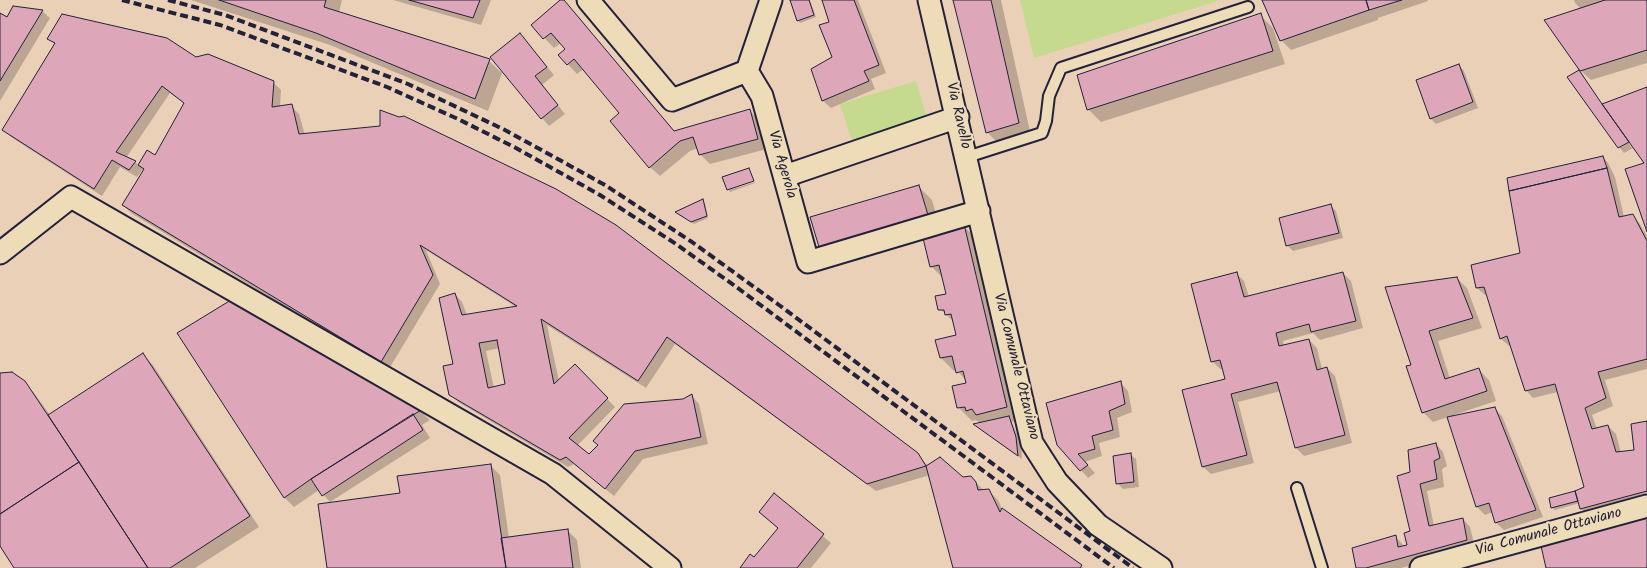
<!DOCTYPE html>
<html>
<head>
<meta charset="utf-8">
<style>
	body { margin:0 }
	canvas { display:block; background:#ebd0b8 }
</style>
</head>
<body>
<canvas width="1647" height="568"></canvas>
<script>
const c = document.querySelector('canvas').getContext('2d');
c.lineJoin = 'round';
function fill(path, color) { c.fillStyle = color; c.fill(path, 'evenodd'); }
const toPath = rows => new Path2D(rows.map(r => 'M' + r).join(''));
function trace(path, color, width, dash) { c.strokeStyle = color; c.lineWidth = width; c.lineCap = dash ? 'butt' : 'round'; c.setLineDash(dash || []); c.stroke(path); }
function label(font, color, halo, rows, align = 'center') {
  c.font = font + ' Kalam,sans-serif'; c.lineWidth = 4.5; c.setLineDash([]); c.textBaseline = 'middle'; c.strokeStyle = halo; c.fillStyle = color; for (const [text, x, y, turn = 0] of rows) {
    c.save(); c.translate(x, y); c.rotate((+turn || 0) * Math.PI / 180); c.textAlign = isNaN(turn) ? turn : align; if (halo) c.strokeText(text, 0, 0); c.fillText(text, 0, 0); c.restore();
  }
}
const green = toPath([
	[1020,0,1221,0,1034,58],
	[916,81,927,118,852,141,840,104]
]);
const shadow = toPath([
	[191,0,342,0,339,13,489,61,502,73,488,111,330,45],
	[393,0,491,0,481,25],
	[563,0,675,132,750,111,760,121,767,149,710,164,700,154,698,148,690,151,660,176,650,167,621,114,584,69,577,74,559,55,566,49,561,43,554,48,532,25],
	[791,0,810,0,816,17,800,23,798,20],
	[823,0,858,0,886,73,871,79,875,89,831,108,823,101,813,70,834,58,830,23],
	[954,0,1001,0,1031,136,1000,145,987,132],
	[1263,0,1428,0,1428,1,1378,18,1378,20,1291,50,1281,40],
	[1574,0,1647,0,1647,63,1591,80,1582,72,1546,21,1581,9,1575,3],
	[42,11,50,18,0,101,0,15,7,19],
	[1260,15,1273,28,1285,64,1101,122,1088,109],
	[49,38,196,58,273,82,281,90,280,107,291,106,299,114,305,135,917,454,928,466,962,479,971,477,984,491,988,490,998,500,1003,511,1084,568,955,568,930,475,876,491,675,344,646,388,547,325,559,381,575,366,615,407,577,446,589,455,692,396,699,404,708,444,643,459,614,496,574,464,568,467,458,402,450,394,454,365,455,294,462,302,467,315,516,307,426,250,440,284,389,369,131,213,123,205,146,169,144,168,137,177,120,167,102,196,11,137,4,129,56,45],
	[170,93,185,104,156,157,148,152,139,166,135,162,126,158],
	[500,348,507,385,494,388,486,351],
	[527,43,554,75,542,85,565,114,549,126,542,118],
	[1459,65,1464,71,1478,108,1436,124,1431,119,1418,81],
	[1581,76,1632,148,1634,147,1647,88,1647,229,1646,164,1635,147,1624,153,1619,147],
	[1603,157,1608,163,1615,177,1624,217,1633,216,1640,224,1647,236,1647,369,1605,380,1613,406,1592,415,1597,429,1608,426,1616,434,1621,453,1635,451,1647,422,1647,500,1589,517,1581,509,1580,503,1555,510,1552,508,1586,488,1558,392,1533,398,1526,390,1511,345,1509,346,1501,339,1488,295,1485,295,1477,288,1522,254],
	[755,182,755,183,730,192,729,190],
	[919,187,932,200,940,228,833,259,820,246],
	[703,200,705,203,708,218,694,224,679,214],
	[1331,206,1336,211,1343,238,1293,251,1287,245],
	[964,226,976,239,1019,420,1012,422,1021,443,1022,459,980,429,976,425,981,424,976,420,972,421,959,408,967,382,957,370,954,371,941,358,957,336,954,322,940,309,947,295,943,278,931,266],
	[1236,273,1244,281,1249,297,1343,273,1351,281,1363,328,1320,340,1313,333,1283,341,1284,346,1309,340,1317,348,1322,369,1327,368,1335,376,1352,443,1304,456,1296,448,1281,391,1238,402,1254,463,1211,474,1203,467,1227,380,1224,369,1220,369,1213,362],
	[1457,278,1467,288,1482,328,1438,341,1450,379,1479,370,1489,380,1496,401,1454,415,1454,417,1494,408,1502,416,1543,517,1504,530,1496,523,1493,512,1485,515,1477,507,1448,417,1433,422,1423,412,1412,366,1387,288],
	[231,302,420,411,430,420,422,425,430,438,330,502,319,490,294,507,285,498],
	[143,355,153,365,259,527,195,568,16,568,0,544,0,375,24,382,34,393,50,415],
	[1121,383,1128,391,1132,412,1117,418,1120,437,1099,443,1102,456,1085,462,1095,473,1088,478,1058,444],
	[1436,444,1443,452,1447,466,1442,469,1444,487,1427,491,1434,526,1463,519,1470,527,1475,548,1401,568,1357,568,1396,537,1404,546,1408,546,1412,532,1411,473],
	[1130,454,1136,459,1139,487,1123,489,1118,484,1114,457],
	[490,465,500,475,509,538,567,530,577,540,581,568,329,568,401,494],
	[774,495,831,543,811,568,741,568,755,559,779,529,761,512]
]);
const building = toPath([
	[219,0,326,0,324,7,490,59,475,99,316,33,219,0],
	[409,0,480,0,473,18,409,0],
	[560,0,564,0,674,131,750,109,758,139,699,155,693,137,680,141,649,168,610,121,619,113,574,59,567,65,558,55,565,49,551,33,543,39,531,25,560,0],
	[790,0,809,0,814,15,797,21,790,0],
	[822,0,854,0,879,65,864,71,869,81,822,101,811,69,832,57,819,25,829,22,822,0],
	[953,0,991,0,1019,123,986,133,953,0],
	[1262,0,1366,0,1369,10,1280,41,1262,0],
	[1366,0,1402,0,1369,10,1366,0],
	[1605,0,1647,0,1647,50,1580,71,1544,20,1605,0],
	[13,6,43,10,0,81,0,13,7,17,13,6],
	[1261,13,1273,51,1087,110,1077,75,1261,13],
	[62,14,167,38,196,57,208,54,274,81,272,107,292,104,299,134,380,126,380,110,399,117,404,116,556,189,616,225,918,453,926,466,867,484,667,337,638,381,541,319,554,384,575,364,608,398,569,438,589,454,598,445,593,441,624,404,683,399,692,394,701,437,635,451,605,489,566,457,560,460,449,395,443,366,453,364,439,298,455,293,462,315,517,306,420,245,433,275,381,362,122,205,144,169,138,165,147,150,155,155,184,103,162,86,116,152,136,161,129,170,112,160,94,189,2,130,55,43,47,39,62,14],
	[497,340,505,384,488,388,479,343,497,340],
	[520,33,547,67,535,76,558,105,541,119,490,57,520,33],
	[1459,64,1473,102,1430,119,1416,80,1459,64],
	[1579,70,1602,104,1629,142,1618,148,1567,77,1579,70],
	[1647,87,1647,232,1625,169,1644,163,1602,104,1647,87],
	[1603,156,1607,168,1509,191,1507,178,1603,156],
	[749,168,754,181,727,190,722,177,749,168],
	[1607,168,1619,217,1633,214,1647,241,1647,359,1598,372,1606,398,1585,408,1592,429,1608,425,1616,452,1634,450,1631,424,1647,421,1647,491,1580,509,1575,491,1584,487,1555,384,1525,391,1507,336,1500,339,1484,287,1476,288,1471,265,1520,253,1509,191,1607,168],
	[919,185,928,215,819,247,810,217,919,185],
	[703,199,707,216,691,222,675,212,703,199],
	[1331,204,1339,233,1286,246,1279,218,1331,204],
	[964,224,1007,407,976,415,972,409,966,411,965,407,957,408,952,386,966,383,963,371,956,373,952,356,940,358,935,340,956,335,951,314,945,315,944,310,938,310,935,296,946,294,939,265,930,267,922,234,964,224],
	[1237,272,1244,297,1343,272,1356,321,1311,332,1309,324,1276,333,1279,346,1309,339,1317,370,1327,367,1345,435,1295,448,1277,382,1231,394,1247,455,1202,467,1182,390,1225,379,1220,360,1211,362,1191,284,1237,272],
	[1457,277,1473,318,1429,331,1445,379,1479,368,1487,391,1422,413,1406,366,1411,365,1385,287,1457,277],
	[231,300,421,410,311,479,284,498,177,333,231,300],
	[143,353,250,516,170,568,148,568,48,415,143,353],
	[12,372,25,381,79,462,0,514,0,373,12,372],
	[1121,381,1125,404,1109,411,1113,430,1092,436,1095,449,1078,454,1088,465,1080,471,1057,445,1046,403,1121,381],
	[1495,407,1536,510,1495,523,1489,503,1476,507,1447,417,1495,407],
	[413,414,423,430,322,496,311,479,413,414],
	[1009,416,1016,437,1018,456,973,424,1009,416],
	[1436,443,1440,458,1434,461,1437,479,1420,484,1429,526,1463,518,1467,540,1366,568,1356,568,1352,548,1396,535,1398,547,1407,545,1404,533,1410,531,1397,476,1410,472,1408,450,1436,443],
	[1131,453,1134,482,1116,484,1113,456,1131,453],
	[940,457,963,477,971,476,976,482,978,490,989,489,1000,512,1002,508,1082,565,1080,568,953,568,926,466,940,457],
	[79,462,148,568,14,568,0,546,0,514,79,462],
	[491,464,506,568,327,568,318,504,400,493,397,476,491,464],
	[1575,491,1578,501,1551,508,1549,498,1575,491],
	[774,493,824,534,797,568,740,568,750,554,754,557,778,528,759,512,774,493],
	[1647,518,1647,568,1546,568,1541,546,1647,518],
	[568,529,573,568,506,568,501,538,568,529]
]);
const service = toPath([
	[967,157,1042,133,1046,121,1049,96,1061,68,1248,7],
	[1297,488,1322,568]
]);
const minor = toPath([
	[588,0,672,100,747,71,771,0],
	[929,0,1032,443,1057,482,1098,525,1161,568],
	[747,71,762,96,808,262,979,211],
	[785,176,958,117],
	[0,253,71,197,553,474,670,568],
	[1421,568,1647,506]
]);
const rail = toPath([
	[122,0,220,25,387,87,458,119,516,148,600,195,676,244,735,286,1114,568],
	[168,0,225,15,408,84,505,130,605,185,692,242,779,305,1133,568]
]);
const streetNames = [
	["Via Ravello",957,116,77],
	["Via Agerola",781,165,74],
	["Via Comunale Ottaviano",1015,367,76],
	["Via Comunale Ottaviano",1549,533,-15]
];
fill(green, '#c5d98f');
fill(shadow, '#0003');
fill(building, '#dea6b9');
trace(building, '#22223b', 1);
trace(service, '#22223b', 14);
trace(minor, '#22223b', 25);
trace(service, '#eedbb8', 10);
trace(minor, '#eedbb8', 21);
trace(rail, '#22223b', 4, [8, 4]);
label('15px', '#22223b', '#eedbb8', streetNames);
</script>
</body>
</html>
